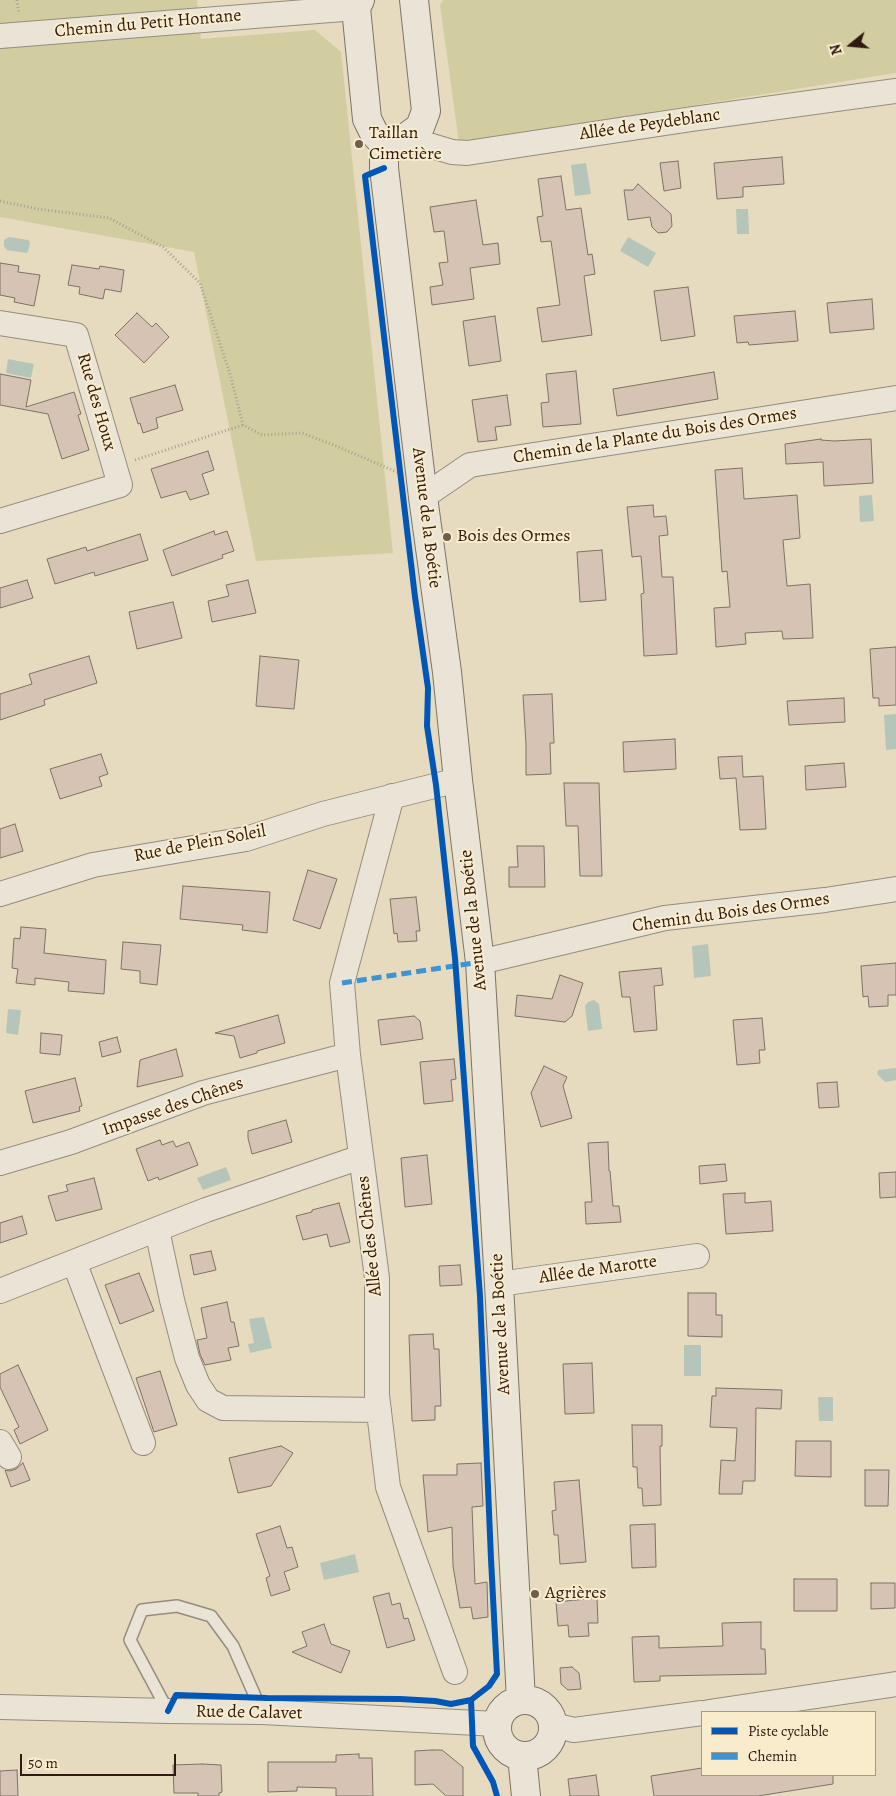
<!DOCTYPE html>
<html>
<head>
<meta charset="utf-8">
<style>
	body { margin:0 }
	#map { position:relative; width:896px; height:1796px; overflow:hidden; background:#e6dbbf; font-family:Alegreya,serif }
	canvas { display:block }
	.legend { position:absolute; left:701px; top:1711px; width:175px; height:65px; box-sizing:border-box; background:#f8eccc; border:1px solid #a89881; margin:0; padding:6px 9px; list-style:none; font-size:15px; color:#2f1911 }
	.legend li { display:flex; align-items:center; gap:10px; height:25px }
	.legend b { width:25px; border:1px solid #a89881 }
	.north { position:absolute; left:826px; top:20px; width:50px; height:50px; -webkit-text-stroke:4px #f8eccc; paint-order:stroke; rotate:253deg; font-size:14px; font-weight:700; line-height:20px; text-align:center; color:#2f1911 }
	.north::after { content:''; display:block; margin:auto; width:18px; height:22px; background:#2f1911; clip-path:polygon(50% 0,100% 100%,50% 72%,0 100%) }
	.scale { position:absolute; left:20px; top:1754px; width:156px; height:22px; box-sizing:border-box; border:2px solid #2f1911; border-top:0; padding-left:6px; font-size:15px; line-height:18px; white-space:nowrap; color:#2f1911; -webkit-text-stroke:4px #f8eccc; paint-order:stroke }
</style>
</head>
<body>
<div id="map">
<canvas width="896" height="1796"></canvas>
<ul class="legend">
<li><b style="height:6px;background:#0057b8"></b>Piste cyclable</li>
<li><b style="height:6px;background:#3d93d3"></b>Chemin</li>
</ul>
<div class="north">N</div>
<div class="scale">50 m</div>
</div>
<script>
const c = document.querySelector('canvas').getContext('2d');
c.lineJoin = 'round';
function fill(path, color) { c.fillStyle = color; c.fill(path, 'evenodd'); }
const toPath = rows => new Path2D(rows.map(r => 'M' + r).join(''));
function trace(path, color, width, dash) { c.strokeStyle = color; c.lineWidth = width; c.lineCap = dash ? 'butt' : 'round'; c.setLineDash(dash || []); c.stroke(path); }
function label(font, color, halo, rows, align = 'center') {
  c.font = font + ' Alegreya,serif'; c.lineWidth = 4; c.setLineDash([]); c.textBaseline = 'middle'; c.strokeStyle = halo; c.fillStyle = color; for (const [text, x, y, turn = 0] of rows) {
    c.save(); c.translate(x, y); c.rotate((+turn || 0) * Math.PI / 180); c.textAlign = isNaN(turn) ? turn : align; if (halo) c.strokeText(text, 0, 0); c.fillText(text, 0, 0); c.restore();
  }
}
const green = toPath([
	[0,0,197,0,201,39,315,30,341,52,393,553,256,561,194,252,0,217],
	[443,0,896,0,896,73,459,143,440,5]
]);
const water = toPath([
	[586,163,591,194,575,196,571,165],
	[736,209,748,209,749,234,737,234],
	[9,237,28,240,30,242,28,252,26,253,7,250,4,246,4,240],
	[628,237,656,253,648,267,620,251],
	[8,359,34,364,31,378,6,373],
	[872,495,874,521,860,522,859,496],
	[896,714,896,749,886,750,884,715],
	[708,944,711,976,694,978,692,946],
	[594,1000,599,1004,602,1029,588,1031,585,1006,588,1002],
	[8,1009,21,1010,18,1035,6,1033],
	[896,1068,896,1080,885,1082,877,1074,878,1070],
	[226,1167,231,1180,203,1190,197,1178],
	[264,1317,272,1348,250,1353,248,1344,254,1343,249,1319],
	[684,1345,701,1345,701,1376,684,1376],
	[818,1397,833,1397,833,1421,819,1421],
	[355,1554,359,1572,324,1580,320,1563]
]);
const building = toPath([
	[782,157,784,184,743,187,743,197,717,199,714,163,782,157],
	[678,161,681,188,664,191,660,163,678,161],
	[561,176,566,210,581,208,588,255,592,254,595,274,584,276,592,335,542,342,537,308,560,305,551,241,541,242,537,217,543,216,538,179,561,176],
	[638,184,671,214,672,226,667,232,658,233,652,227,650,217,628,220,624,190,633,190,638,184],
	[476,200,483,245,498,243,500,264,470,268,474,299,432,305,430,287,443,285,439,263,448,262,444,231,434,232,430,207,476,200],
	[0,263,19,266,18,272,40,275,34,306,14,302,15,298,0,295,0,263],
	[72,265,99,269,100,266,124,270,121,292,105,289,103,299,79,294,80,287,68,285,72,265],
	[688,287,695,336,661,341,654,291,688,287],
	[872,299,874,329,830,333,827,303,872,299],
	[795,311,798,341,749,345,748,342,737,343,734,316,795,311],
	[137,313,152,327,156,323,169,337,144,363,115,335,137,313],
	[495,316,501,361,469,366,463,321,495,316],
	[576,371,581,424,543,427,541,403,549,402,546,374,576,371],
	[714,372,718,399,617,416,613,389,714,372],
	[0,374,31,380,26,407,74,392,81,414,78,415,89,450,62,459,48,414,0,405,0,374],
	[175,385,183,410,156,418,158,428,143,433,140,423,138,424,130,398,175,385],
	[507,395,511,425,495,427,497,440,478,442,472,400,507,395],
	[821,439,821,440,834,441,871,439,873,483,824,486,823,462,786,464,785,444,821,439],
	[208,451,214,470,202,474,209,494,190,500,186,491,161,498,151,469,208,451],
	[742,468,744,499,797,495,800,538,783,540,787,586,810,584,813,638,783,639,782,631,745,633,746,644,716,647,714,608,730,607,727,571,722,572,715,470,742,468],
	[653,505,654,517,666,516,668,535,659,536,662,577,673,577,677,654,644,656,641,594,644,593,641,556,632,557,627,507,653,505],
	[214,531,215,535,227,531,234,551,222,555,223,558,172,576,163,550,214,531],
	[140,534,148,560,95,576,94,572,55,584,47,559,86,547,87,551,140,534],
	[602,550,606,600,580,602,577,552,602,550],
	[27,580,33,598,0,608,0,588,27,580],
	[248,580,256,613,212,622,208,601,229,596,226,585,248,580],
	[173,602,182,638,137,649,129,612,173,602],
	[896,647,896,705,879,706,879,698,873,698,870,649,896,647],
	[89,656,97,683,44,700,45,705,0,720,0,694,32,684,29,674,89,656],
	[260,656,299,660,294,709,256,706,260,656],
	[552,694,554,743,550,743,551,774,526,775,526,744,523,695,552,694],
	[844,698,845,722,789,725,787,701,844,698],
	[675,739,676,769,624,772,623,742,675,739],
	[101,754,108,774,99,777,102,786,60,799,50,769,101,754],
	[742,756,743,777,763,776,766,829,740,830,736,778,720,779,718,757,742,756],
	[844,763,846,787,806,790,805,766,844,763],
	[564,783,599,783,602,876,580,876,578,826,566,826,564,783],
	[15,824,23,851,0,858,0,829,15,824],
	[517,846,544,846,545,887,509,887,509,867,518,867,517,846],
	[308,870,337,879,320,929,293,920,308,870],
	[183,886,270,892,267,933,242,930,243,925,180,919,183,886],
	[416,897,420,931,416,931,417,941,398,942,397,933,394,934,390,899,416,897],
	[21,927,46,929,44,953,106,960,104,994,68,991,69,982,35,978,35,985,16,983,18,969,12,968,14,938,20,939,21,927],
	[123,942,161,945,157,985,140,983,140,971,121,969,123,942],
	[896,963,896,995,888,995,888,1006,869,1007,868,996,863,997,861,966,896,963],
	[661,968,663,985,654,986,657,1030,634,1032,630,997,622,997,619,972,661,968],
	[560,975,583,983,572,1016,565,1022,515,1016,517,995,552,999,560,975],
	[278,1015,285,1043,257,1051,257,1053,240,1058,234,1036,215,1033,278,1015],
	[414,1016,420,1021,423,1039,381,1045,378,1020,414,1016],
	[762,1018,765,1050,759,1050,760,1063,737,1065,733,1020,762,1018],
	[41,1033,62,1035,60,1055,40,1053,41,1033],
	[117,1037,121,1052,102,1057,99,1042,117,1037],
	[176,1049,183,1076,137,1087,140,1060,176,1049],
	[454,1059,456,1079,451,1080,453,1101,424,1104,420,1062,454,1059],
	[544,1066,567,1077,563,1086,572,1118,541,1127,531,1093,544,1066],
	[75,1078,82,1106,79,1107,80,1111,33,1123,25,1091,75,1078],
	[837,1082,839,1107,819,1108,817,1083,837,1082],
	[286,1120,292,1142,252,1154,248,1138,248,1131,286,1120],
	[160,1140,162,1145,173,1141,176,1147,189,1142,198,1165,159,1180,158,1177,148,1181,136,1149,160,1140],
	[608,1142,609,1171,610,1171,613,1206,619,1206,621,1222,586,1224,585,1202,592,1202,588,1143,608,1142],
	[427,1155,432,1204,405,1207,401,1158,427,1155],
	[725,1164,727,1181,700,1184,699,1166,725,1164],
	[896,1172,896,1197,880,1198,879,1173,896,1172],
	[94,1178,102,1209,56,1221,48,1196,68,1191,66,1185,94,1178],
	[745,1193,745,1203,771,1201,773,1231,726,1234,723,1194,745,1193],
	[339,1203,350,1242,330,1247,327,1234,303,1240,296,1216,312,1212,312,1210,339,1203],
	[22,1216,27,1234,0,1243,0,1223,22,1216],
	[211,1251,216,1270,194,1275,190,1255,211,1251],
	[460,1265,462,1285,440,1286,439,1266,460,1265],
	[139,1273,154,1311,120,1324,105,1285,139,1273],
	[688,1293,716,1293,716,1315,722,1315,722,1337,688,1336,688,1293],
	[227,1302,231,1322,234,1322,239,1346,228,1348,231,1360,205,1365,200,1354,197,1340,207,1338,201,1308,227,1302],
	[433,1334,434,1349,439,1349,441,1406,435,1406,435,1420,412,1421,409,1335,433,1334],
	[592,1363,594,1413,565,1414,563,1364,592,1363],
	[18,1365,48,1430,20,1444,14,1430,19,1427,0,1387,0,1374,18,1365],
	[160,1371,177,1425,154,1432,136,1378,160,1371],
	[716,1388,782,1390,781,1409,756,1408,755,1481,743,1481,742,1494,719,1494,721,1460,735,1461,737,1428,710,1427,712,1396,716,1396,716,1388],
	[632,1425,662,1425,662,1446,660,1446,661,1505,643,1506,642,1488,638,1488,637,1467,633,1467,632,1425],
	[796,1441,831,1441,831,1477,795,1476,796,1441],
	[281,1446,293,1453,271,1486,238,1493,229,1458,281,1446],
	[23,1463,30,1480,11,1487,5,1470,10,1471,16,1469,23,1463],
	[481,1463,483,1506,472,1507,475,1584,487,1582,488,1617,473,1619,471,1607,460,1608,453,1566,452,1527,428,1532,423,1475,457,1475,457,1464,481,1463],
	[865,1470,889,1470,888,1506,865,1506,865,1470],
	[579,1480,586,1562,560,1564,558,1535,554,1535,552,1511,556,1510,554,1482,579,1480],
	[655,1524,656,1567,632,1568,630,1525,655,1524],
	[280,1526,287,1548,292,1547,298,1567,284,1572,290,1590,271,1596,266,1578,270,1576,256,1534,280,1526],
	[794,1579,837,1579,837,1611,794,1611,794,1579],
	[871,1583,895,1583,895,1608,871,1609,871,1583],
	[389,1593,392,1605,400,1603,404,1619,408,1618,415,1640,387,1648,373,1597,389,1593],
	[597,1598,598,1623,588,1623,589,1636,569,1637,568,1625,558,1626,556,1602,597,1598],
	[761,1622,761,1649,765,1649,766,1674,660,1676,660,1681,634,1682,632,1637,659,1636,659,1648,723,1646,722,1623,761,1622],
	[324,1624,331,1644,350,1651,341,1673,292,1652,307,1646,302,1632,324,1624],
	[572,1667,579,1673,581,1689,568,1690,561,1684,560,1668,572,1667],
	[432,1750,442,1750,463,1767,463,1796,446,1796,433,1784,415,1785,415,1751,432,1750],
	[359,1754,359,1758,372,1758,373,1796,336,1796,336,1788,297,1787,297,1791,268,1792,268,1762,336,1762,336,1755,359,1754],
	[202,1764,221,1765,222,1792,219,1793,219,1796,198,1796,198,1793,174,1793,173,1765,202,1764],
	[702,1768,702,1775,833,1775,833,1784,758,1796,654,1796,651,1776,702,1768],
	[17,1770,18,1796,0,1796,0,1771,17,1770],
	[596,1775,599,1796,570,1796,568,1779,596,1775]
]);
const path = toPath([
	[17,0,19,14],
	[0,201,38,209,109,218,163,247,200,283,230,374,243,425,262,435,302,433,336,446,397,472],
	[135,460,243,425]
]);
const service = toPath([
	[168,1711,130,1640,142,1610,177,1606,211,1616,233,1646,262,1712]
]);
const minor = toPath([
	[0,36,356,8],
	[405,138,452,152,467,153,692,119,896,91],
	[0,323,76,335,120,485,0,521],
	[423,497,470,465,896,398],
	[392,796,342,983,348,1055,377,1278,377,1395,388,1487,455,1672],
	[0,894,93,865,246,839,323,814,458,780],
	[480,962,665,918,825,900,896,889],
	[0,1163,71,1142,203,1093,348,1055],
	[157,1230,172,1300,187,1358,198,1385,208,1400,223,1408,379,1410],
	[74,1262,143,1443],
	[499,1284,697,1256],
	[0,1291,206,1210,361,1157],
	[0,1442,9,1457],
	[0,1707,168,1711,262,1712,497,1724],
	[709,1712,896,1684],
	[553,1725,574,1730,702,1713]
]);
const secondary = toPath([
	[360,0,356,8,367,119,374,133,384,144],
	[384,144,384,168,423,497,447,672,458,780,480,962,499,1284,521,1700],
	[384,144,405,138,420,127,426,111,414,0],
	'497 1728a28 28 0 1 1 56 0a28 28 0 1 1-56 0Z',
	[522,1756,526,1796]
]);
const quiet = toPath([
	[342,983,480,962]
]);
const cycleway = toPath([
	[471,1700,473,1746,493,1782,497,1796],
	[168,1711,176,1695,267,1698,400,1699,435,1701,451,1704,471,1700,489,1686,497,1674,491,1559,480,1296,455,958,436,785,427,726,428,688,415,597,365,176,384,168]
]);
const markers = [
	[359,144,5,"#6f5d4e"],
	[447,537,5,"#6f5d4e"],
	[535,1594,5,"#6f5d4e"]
];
const streetNames = [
	["Chemin du Petit Hontane",148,24,-5],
	["Allée de Peydeblanc",650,125,-8],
	["Rue des Houx",96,402,74],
	["Chemin de la Plante du Bois des Ormes",655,436,-9],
	["Avenue de la Boétie",426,518,83],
	["Rue de Plein Soleil",200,844,-11],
	["Chemin du Bois des Ormes",731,913,-8],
	["Avenue de la Boétie",474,920,-96],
	["Impasse des Chênes",173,1107,-19],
	["Allée des Chênes",370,1236,-96],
	["Allée de Marotte",598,1270,-8],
	["Avenue de la Boétie",501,1324,-93],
	["Rue de Calavet",249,1713,1]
];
const poiNames = [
	["Taillan",369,134],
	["Cimetière",369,155],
	["Bois des Ormes",457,537],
	["Agrières",545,1594]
];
fill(green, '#d2cda0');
fill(water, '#b6c5b9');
fill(building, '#d7c3b3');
trace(building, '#7c7365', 1);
trace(service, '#958c7c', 14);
trace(minor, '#958c7c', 26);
trace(secondary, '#7c7365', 30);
trace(path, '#a6a095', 3, [1, 2.5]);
trace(service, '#e9e4d6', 11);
trace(minor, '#e9e4d6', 24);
trace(secondary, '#e9e4d6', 28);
trace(quiet, '#3d93d3', 5, [10, 5]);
trace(cycleway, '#0057b8', 6);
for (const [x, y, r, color] of markers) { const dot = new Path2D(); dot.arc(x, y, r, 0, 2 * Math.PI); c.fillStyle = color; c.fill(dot); trace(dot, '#f8eccc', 2); }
label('18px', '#2f1911', '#f8eccc', streetNames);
label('18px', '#2f1911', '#f8eccc', poiNames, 'left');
</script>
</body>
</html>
